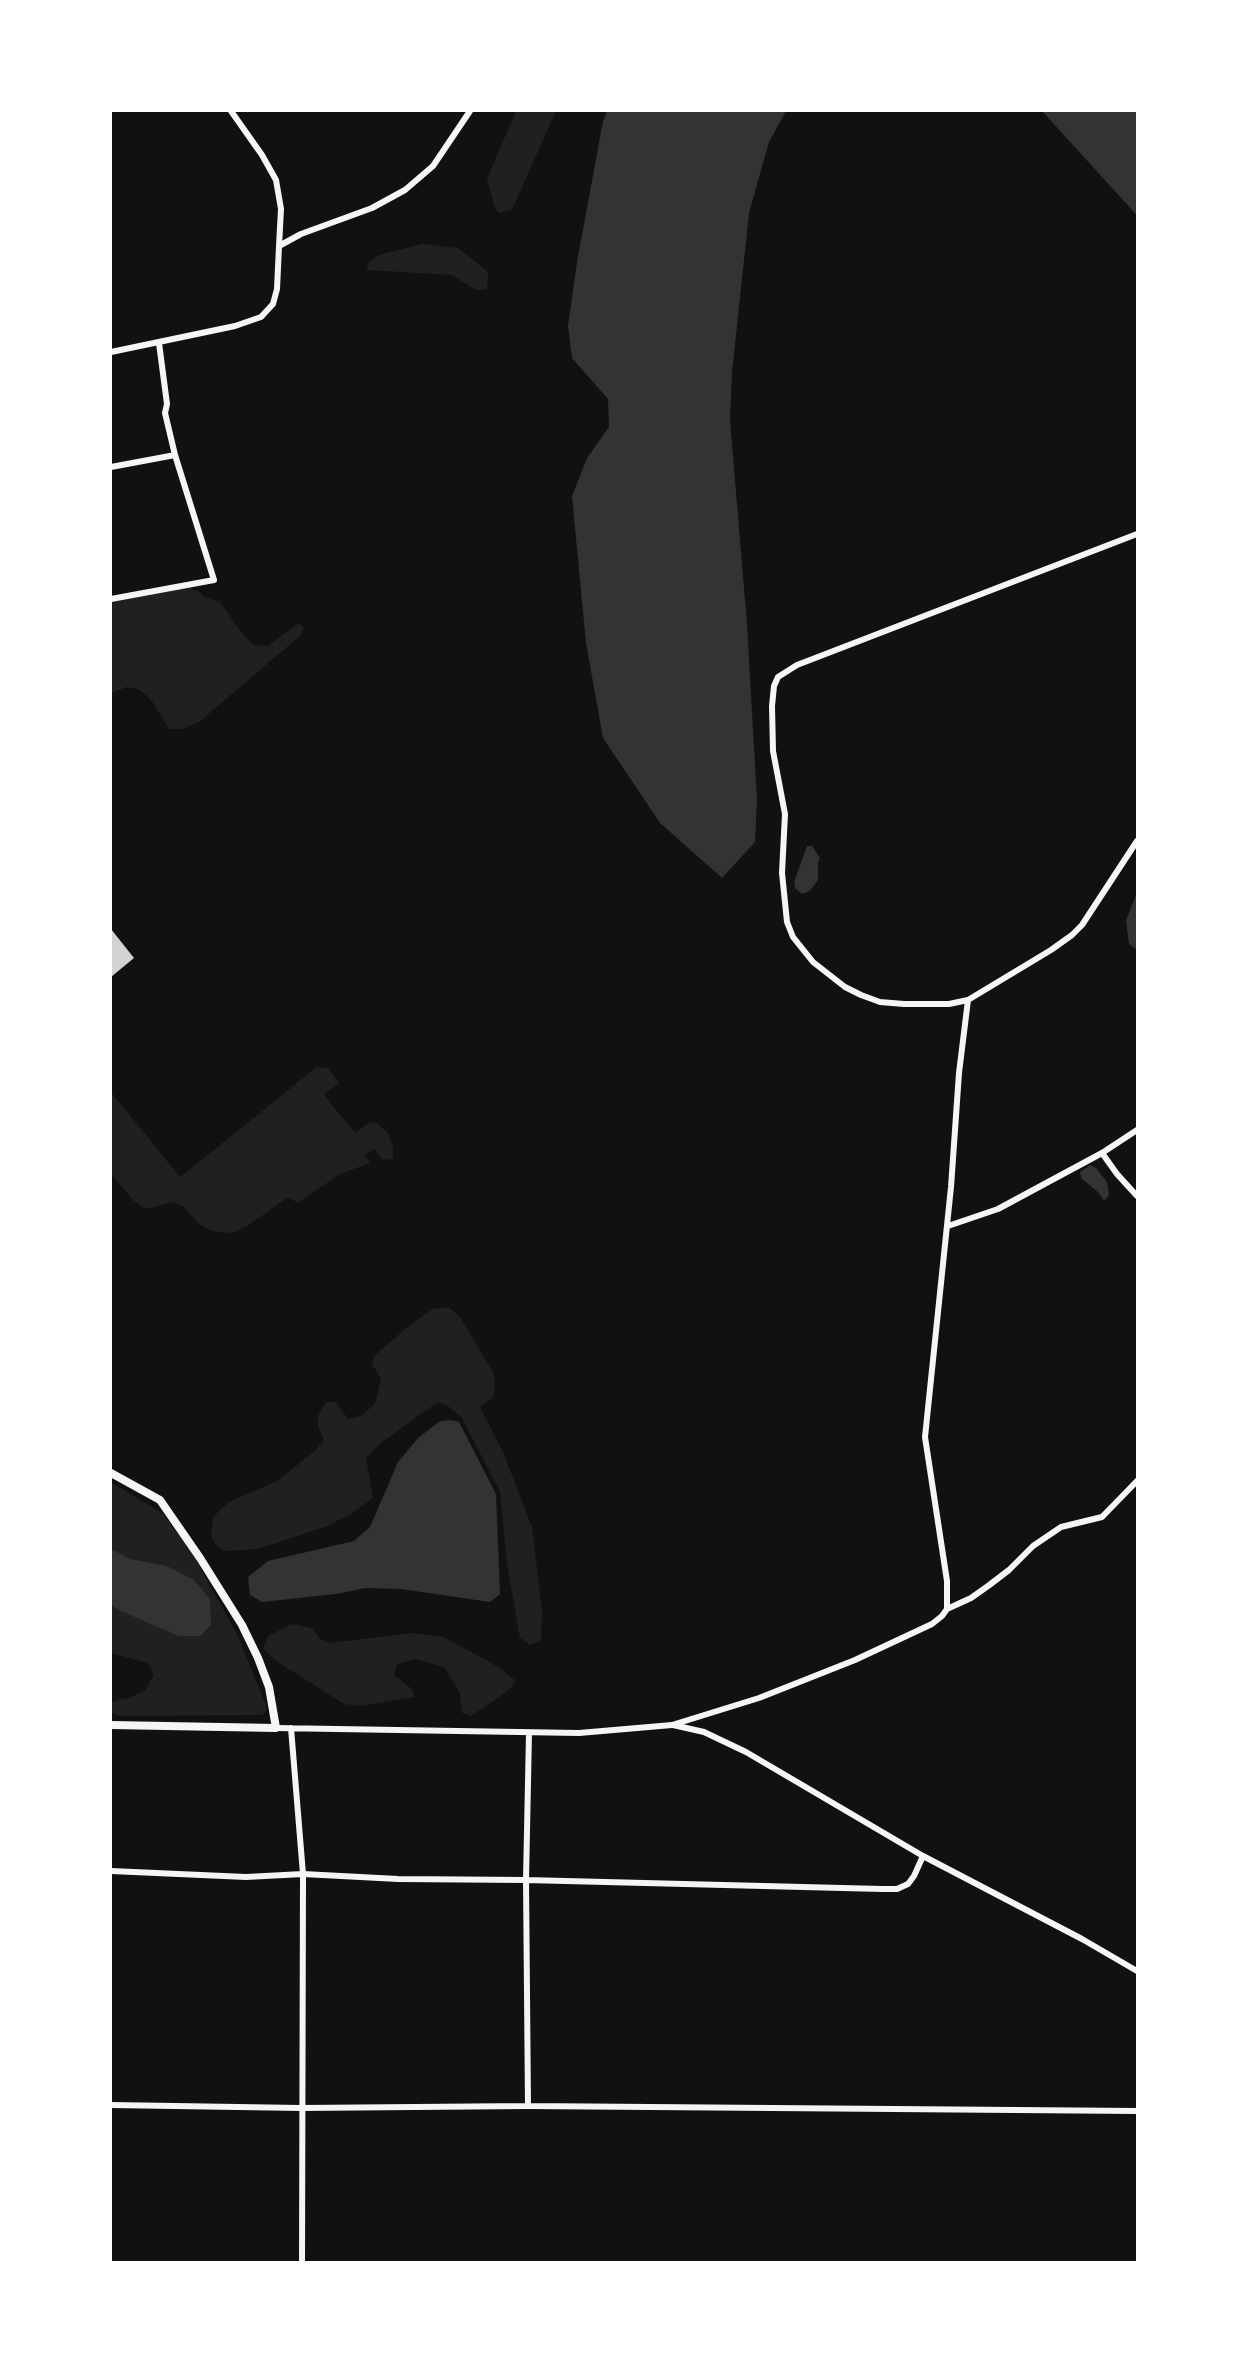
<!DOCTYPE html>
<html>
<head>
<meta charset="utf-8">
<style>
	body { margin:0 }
	#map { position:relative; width:1248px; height:2373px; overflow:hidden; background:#111; font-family:"IBM Plex Sans",sans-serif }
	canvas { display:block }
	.frame { position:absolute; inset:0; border:112px solid #fff; pointer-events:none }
</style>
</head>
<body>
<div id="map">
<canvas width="1248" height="2373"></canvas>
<div class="frame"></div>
</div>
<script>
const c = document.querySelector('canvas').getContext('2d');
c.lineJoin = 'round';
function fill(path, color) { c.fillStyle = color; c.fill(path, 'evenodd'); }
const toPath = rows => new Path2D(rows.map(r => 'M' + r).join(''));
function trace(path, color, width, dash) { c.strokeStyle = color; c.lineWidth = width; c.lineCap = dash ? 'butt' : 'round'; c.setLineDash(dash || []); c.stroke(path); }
const green = toPath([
	[516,111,556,111,512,210,499,213,495,208,487,179],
	[422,244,458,248,488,272,487,289,476,290,452,275,367,270,368,263,379,255],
	[188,587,200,592,204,597,220,602,244,636,254,645,268,646,299,623,304,628,301,635,199,722,183,729,169,729,152,701,140,690,127,687,111,693,111,601],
	[317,1067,328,1068,339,1083,324,1095,355,1133,370,1122,378,1124,388,1133,393,1147,393,1159,382,1160,375,1149,365,1155,370,1163,340,1174,298,1203,288,1197,249,1225,232,1233,211,1231,198,1223,183,1206,173,1202,145,1209,134,1201,111,1174,111,1092,180,1177],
	[448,1307,460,1317,494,1374,495,1387,493,1397,480,1407,503,1452,532,1527,542,1612,541,1640,530,1645,520,1638,507,1564,500,1492,462,1418,448,1406,438,1402,382,1442,366,1458,373,1498,353,1513,325,1527,258,1549,224,1551,216,1545,211,1536,213,1517,229,1502,277,1481,315,1451,324,1440,318,1426,318,1416,326,1402,336,1402,348,1419,361,1416,375,1404,381,1379,372,1364,375,1355,409,1326,433,1309],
	[111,1482,163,1514,192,1553,238,1636,267,1708,263,1715,120,1716,111,1712,111,1704,114,1701,130,1698,145,1690,154,1675,148,1663,111,1653,111,1605,118,1610,178,1636,167,1566,131,1559,111,1549],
	[292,1624,312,1628,320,1639,329,1643,412,1633,444,1637,500,1668,516,1681,509,1690,471,1716,462,1713,460,1693,444,1667,415,1659,397,1664,394,1675,412,1689,415,1697,361,1706,344,1704,276,1661,263,1649,268,1636]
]);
const water = toPath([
	[607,111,786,111,769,142,749,213,732,372,730,420,747,624,757,800,755,842,722,878,660,823,603,738,586,643,572,496,587,458,609,427,608,399,572,358,568,326,577,262,603,121],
	[1042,111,1137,111,1137,215,1133,211],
	[807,846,812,846,820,858,818,863,818,880,810,891,802,894,795,888,794,882],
	[1137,893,1137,950,1129,944,1126,920],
	[1090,1165,1096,1168,1107,1182,1109,1195,1104,1201,1099,1193,1081,1178,1080,1172],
	[451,1420,459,1422,496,1494,500,1594,490,1602,401,1589,365,1588,336,1594,262,1602,250,1595,248,1577,268,1561,354,1541,370,1527,398,1462,418,1438,440,1421],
	[111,1549,131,1559,167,1566,194,1580,210,1599,211,1625,200,1636,178,1636,118,1610,111,1605]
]);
const building = toPath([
	[111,929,134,958,111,977]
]);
const minor = toPath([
	[231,111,262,155,276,180,281,209,279,246],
	[111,352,235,326,261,317,273,304,277,289,279,246,301,234,372,208,405,190,433,166,470,111],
	[111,467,175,455],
	[1137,534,797,665,778,677,774,686,772,706,773,751,785,814,782,873,787,922,793,937,813,962,845,987,861,995,880,1002,904,1004,949,1004,968,1000,1051,950,1072,935,1082,925,1137,841],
	[111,599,214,580,175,455,165,413,167,404,159,343],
	[1102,1153,1117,1174,1137,1196],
	[948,1226,998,1209,1102,1153,1137,1130],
	[947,1609,971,1598,988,1586,1009,1570,1033,1546,1061,1527,1102,1517,1137,1481],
	[673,1725,704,1732,746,1752,923,1856,1082,1939,1137,1971],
	[276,1728,579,1733,672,1725,759,1698,855,1660,932,1624,942,1616,947,1609,947,1581,925,1437,951,1187,959,1073,968,1000],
	[291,1728,303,1874,302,2262],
	[111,1871,246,1877,303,1874,398,1879,526,1880,882,1889,897,1889,908,1884,914,1876,923,1856],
	[111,2105,301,2108,528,2106,1137,2111],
	[528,2106,526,1880,529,1733]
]);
const tertiary = toPath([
	[111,1473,160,1500,200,1558,242,1625,258,1658,269,1687,276,1728,111,1725]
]);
fill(green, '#202020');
fill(water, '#333');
fill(building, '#d3d3d3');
trace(minor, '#f5f5f5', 6);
trace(tertiary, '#f5f5f5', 8);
</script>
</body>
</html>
